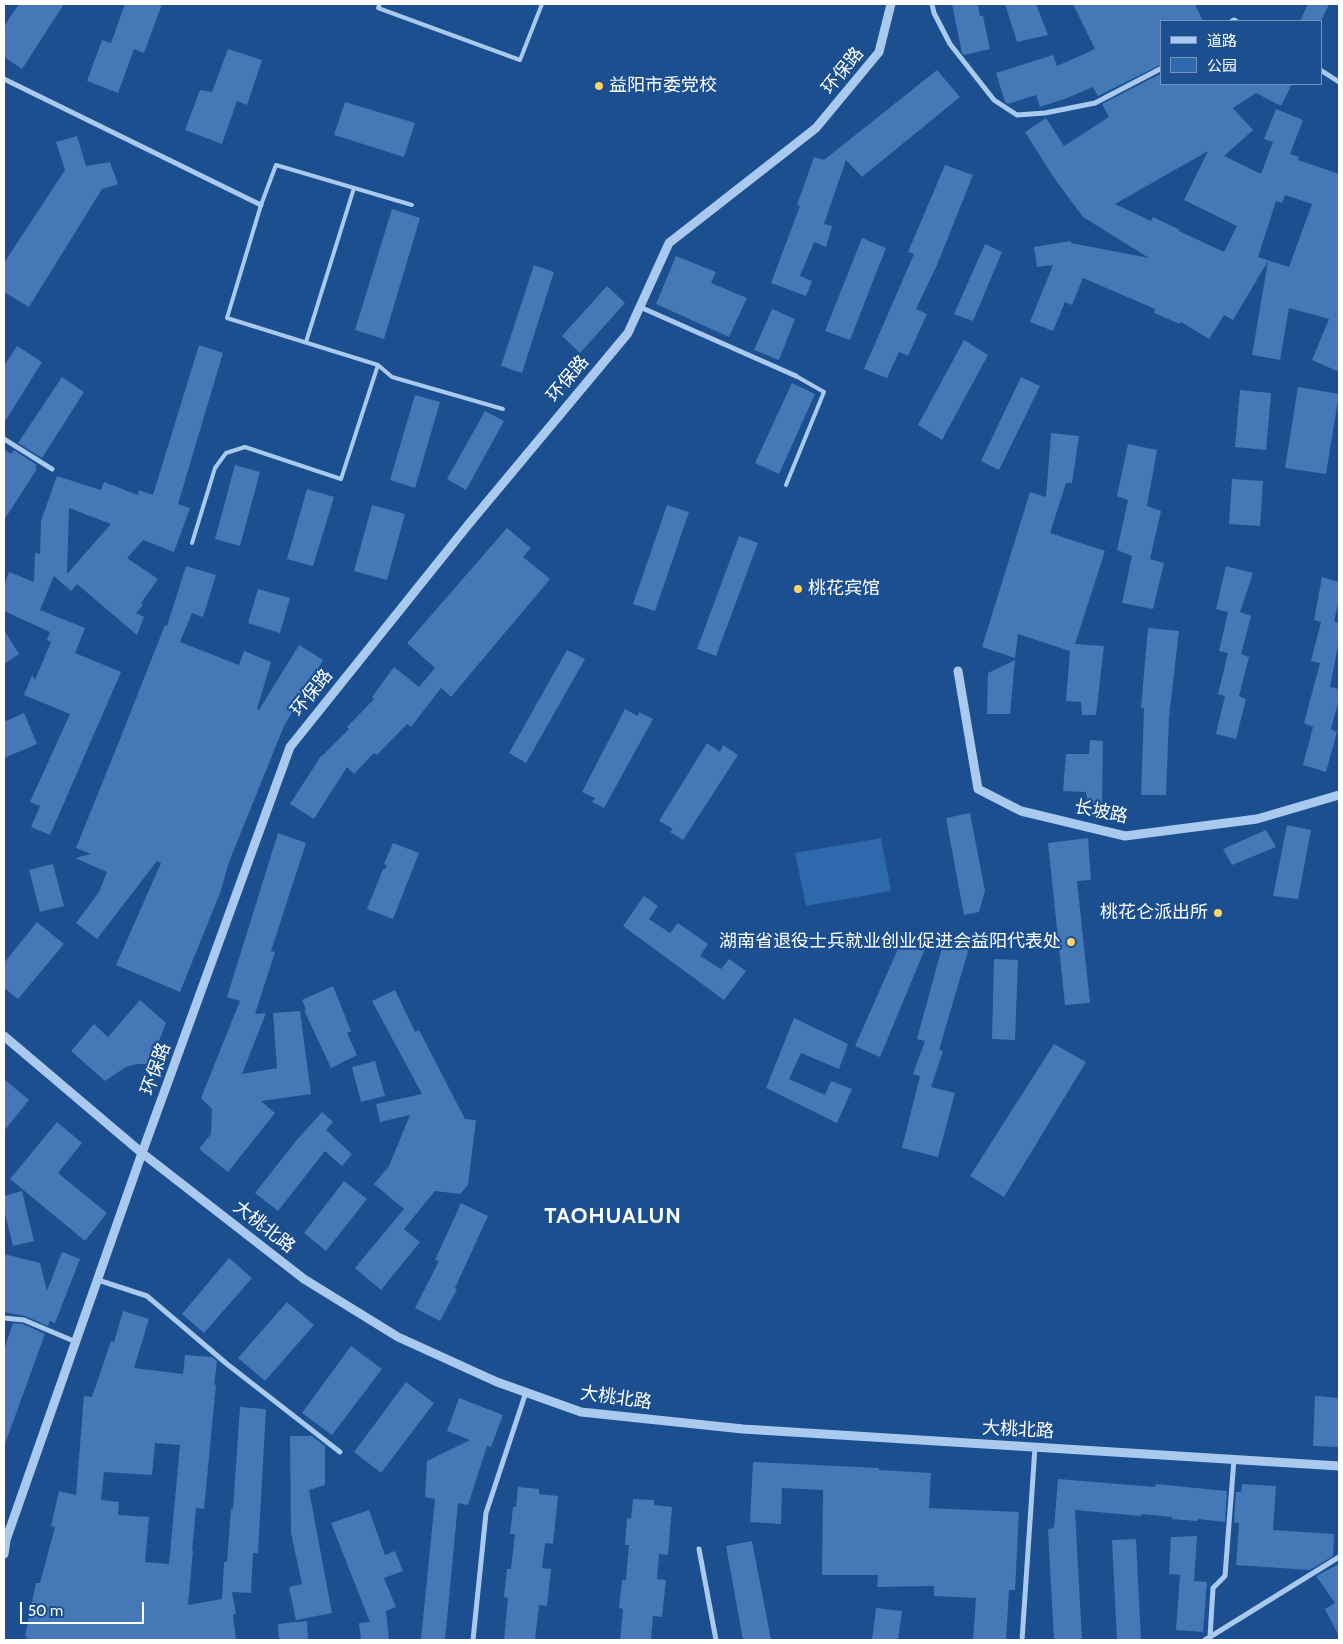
<!DOCTYPE html>
<html>
<head>
<meta charset="utf-8">
<style>
	body { margin:0 }
	#map { position:relative; width:1343px; height:1644px; overflow:hidden; background:#1b4f8f; font-family:Cabin,"Noto Sans SC",sans-serif }
	canvas { display:block }
	.frame { position:absolute; inset:0; border:5px solid #fff; pointer-events:none }
	.legend { position:absolute; left:1160px; top:20px; width:162px; height:65px; box-sizing:border-box; background:#1b4f8f; border:1px solid #7695bc; margin:0; padding:6px 9px; list-style:none; font-size:15px; color:#fff }
	.legend li { display:flex; align-items:center; gap:10px; height:25px }
	.legend b { width:25px; border:1px solid #7695bc }
	.scale { position:absolute; left:20px; top:1602px; width:124px; height:22px; box-sizing:border-box; border:2px solid #fff; border-top:0; padding-left:6px; font-size:15px; line-height:18px; white-space:nowrap; color:#fff; -webkit-text-stroke:4px #1b4f8f; paint-order:stroke }
</style>
</head>
<body>
<div id="map">
<canvas width="1343" height="1644"></canvas>
<div class="frame"></div>
<ul class="legend">
<li><b style="height:6px;background:#a9c9ee"></b>道路</li>
<li><b style="height:14px;background:#2e69ad"></b>公园</li>
</ul>
<div class="scale">50 m</div>
</div>
<script>
const c = document.querySelector('canvas').getContext('2d');
c.lineJoin = 'round';
function fill(path, color) { c.fillStyle = color; c.fill(path, 'evenodd'); }
const toPath = rows => new Path2D(rows.map(r => 'M' + r).join(''));
function trace(path, color, width, dash) { c.strokeStyle = color; c.lineWidth = width; c.lineCap = dash ? 'butt' : 'round'; c.setLineDash(dash || []); c.stroke(path); }
function label(font, color, halo, rows, align = 'center') {
  c.font = font + ' Cabin,"Noto Sans SC",sans-serif'; c.lineWidth = 4.5; c.setLineDash([]); c.textBaseline = 'middle'; c.strokeStyle = halo; c.fillStyle = color; for (const [text, x, y, turn = 0] of rows) {
    c.save(); c.translate(x, y); c.rotate((+turn || 0) * Math.PI / 180); c.textAlign = isNaN(turn) ? turn : align; if (halo) c.strokeText(text, 0, 0); c.fillText(text, 0, 0); c.restore();
  }
}
const green = toPath([
	[881,838,891,891,806,906,795,853]
]);
const building = toPath([
	[19,4,64,4,22,69,4,57,4,26],
	[125,4,162,4,144,53,134,49,118,93,87,81,102,40,111,43],
	[952,4,978,4,980,16,983,16,990,49,964,55,962,53],
	[1005,4,1036,4,1048,35,1017,42],
	[1073,4,1195,4,1203,21,1162,21,1162,64,1098,96,1093,87,1067,98,1040,107,1036,95,1008,104,1005,102,996,73,1053,55,1057,66,1095,49],
	[1308,4,1329,4,1321,21,1300,21],
	[228,49,262,60,247,105,237,101,222,144,185,130,200,90,212,92],
	[937,70,960,97,862,177,846,160,824,224,832,226,826,247,814,242,800,276,812,281,806,296,771,283,800,206,797,205,814,157,824,160],
	[1162,73,1162,84,1292,84,1281,106,1256,93,1233,108,1253,130,1224,156,1261,174,1273,142,1264,139,1276,109,1303,120,1290,154,1299,157,1298,160,1339,174,1339,372,1312,360,1329,319,1289,308,1280,360,1252,355,1268,261,1233,320,1224,315,1209,339,1181,322,1180,324,1154,313,1155,309,1083,278,1072,305,1065,302,1053,331,1030,322,1053,265,1037,267,1034,247,1071,241,1071,243,1149,258,1083,217,1054,178,1025,132,1046,118,1064,146,1109,117,1102,104],
	[1208,151,1184,200,1237,226,1224,252,1179,231,1180,230,1153,217,1151,221,1115,204],
	[1285,195,1312,204,1289,267,1258,257,1276,201,1282,203],
	[345,102,415,123,404,157,334,135],
	[77,136,86,166,110,162,118,184,102,189,29,307,4,292,4,263,65,170,56,142],
	[945,165,973,175,937,265,916,309,927,314,908,356,899,352,887,378,864,369,914,254,908,252],
	[392,209,420,218,384,339,355,330],
	[862,238,886,248,850,340,825,331],
	[985,244,1002,252,973,321,954,314],
	[676,256,716,272,711,283,747,298,729,337,656,304],
	[534,265,554,272,522,373,501,366],
	[607,286,625,303,580,353,562,336],
	[772,309,795,319,779,360,754,350],
	[964,340,988,355,942,440,918,425],
	[199,345,223,353,178,504,190,508,174,552,143,540,127,558,158,579,141,603,143,605,136,613,144,617,137,635,77,584,71,591,54,576,40,610,85,628,75,653,121,672,50,835,31,827,40,806,30,802,70,714,24,695,32,675,35,680,51,642,47,640,50,632,4,611,4,586,9,572,34,582,35,553,40,554,41,521,57,476,101,490,104,482,138,495,139,490,153,495],
	[69,508,111,524,67,574],
	[17,346,42,362,4,423,4,366],
	[62,377,84,392,42,458,18,443],
	[1021,377,1040,386,999,470,981,461],
	[792,383,815,394,779,474,755,463],
	[1298,387,1339,394,1326,474,1285,468],
	[1240,390,1271,393,1266,450,1235,447],
	[415,395,440,402,415,488,390,480],
	[485,411,504,421,466,490,447,479],
	[1051,433,1079,436,1072,483,1066,483,1050,533,1105,551,1075,644,1104,646,1096,715,1082,715,1081,702,1066,701,1070,651,1018,634,1015,658,982,647,1030,492,1046,497],
	[1128,444,1157,450,1147,506,1161,511,1150,559,1164,563,1153,609,1122,603,1132,556,1117,550,1128,500,1117,496],
	[4,449,11,454,14,450,37,465,35,468,37,469,4,520],
	[235,465,260,472,240,546,215,539],
	[1232,479,1263,481,1260,526,1229,524],
	[307,489,334,497,313,566,287,559],
	[372,505,405,514,387,580,354,571],
	[667,505,689,512,655,611,633,604],
	[507,528,531,548,523,557,550,579,451,697,441,688,411,727,407,724,377,755,374,753,354,774,347,767,314,819,290,804,321,756,322,756,349,729,347,727,374,699,372,697,394,667,419,687,435,668,407,643],
	[739,536,758,543,716,656,697,649],
	[186,566,216,575,203,617,192,613,180,642,239,665,244,651,271,662,257,709,259,710,299,645,323,660,284,726,229,862,220,893,180,992,116,965,161,863,157,861,97,939,76,923,99,892,107,872,75,858,91,854,76,848,122,734,165,625,167,626],
	[1226,566,1253,573,1240,612,1251,616,1241,654,1249,657,1239,696,1246,699,1236,739,1216,734,1225,696,1218,694,1228,653,1219,651,1228,612,1216,609],
	[1322,577,1339,582,1339,601,1334,621,1339,623,1339,640,1330,687,1339,689,1339,699,1331,729,1337,732,1326,772,1303,765,1313,727,1304,723,1320,663,1311,661,1321,622,1314,620],
	[258,589,290,598,280,633,248,623],
	[1148,628,1179,631,1169,717,1166,795,1141,795,1144,708,1141,708],
	[4,630,19,654,4,664],
	[567,650,585,659,526,763,509,753],
	[1015,660,1010,714,987,714,988,673],
	[625,709,638,716,639,712,653,719,604,808,592,802,595,798,582,792],
	[24,713,37,744,4,758,4,722],
	[1090,740,1103,741,1102,803,1088,803,1086,792,1063,791,1066,754,1089,754],
	[707,743,720,752,723,745,738,755,683,840,670,832,673,829,659,821],
	[970,813,985,891,979,912,964,915,946,818],
	[1287,825,1311,830,1298,899,1273,896],
	[1266,830,1276,847,1232,865,1223,849],
	[278,833,306,843,271,951,275,952,255,1014,266,1013,242,1074,277,1068,273,1013,300,1011,311,1094,261,1101,275,1113,228,1172,199,1149,211,1134,212,1109,201,1098,240,1001,227,997],
	[1088,838,1091,880,1077,881,1090,1003,1065,1005,1048,843],
	[393,843,419,853,393,919,367,909,383,869,385,869,387,866,384,864],
	[53,864,64,906,40,912,29,870],
	[644,896,658,906,649,919,670,933,678,923,708,944,700,956,721,969,729,959,746,971,724,1000,623,926],
	[37,922,64,944,18,999,4,988,4,963],
	[902,940,925,949,880,1057,855,1046],
	[944,940,969,948,939,1050,943,1051,931,1087,955,1093,938,1157,902,1148,920,1076,913,1074,925,1041,917,1039],
	[994,959,1018,960,1015,1040,992,1039],
	[333,986,351,1031,347,1033,357,1055,331,1068,304,1010,306,1010,302,1000],
	[395,990,415,1032,419,1030,465,1119,476,1120,468,1185,460,1194,435,1191,404,1229,420,1242,381,1290,355,1268,404,1209,374,1184,389,1166,410,1115,380,1122,376,1104,422,1094,372,1001],
	[140,1000,166,1023,150,1064,137,1064,126,1067,105,1081,71,1051,94,1024,108,1037],
	[794,1018,848,1044,839,1069,801,1053,789,1079,825,1095,831,1081,852,1089,837,1123,766,1088],
	[1054,1044,1086,1062,1004,1197,970,1176],
	[375,1061,385,1096,361,1102,352,1067],
	[4,1079,29,1100,4,1131],
	[322,1112,333,1122,326,1130,352,1154,342,1166,325,1151,278,1211,255,1193,296,1141],
	[57,1122,82,1143,58,1173,107,1213,85,1241,10,1179],
	[344,1181,367,1199,326,1251,304,1233],
	[22,1191,34,1241,13,1246,4,1210,4,1196],
	[461,1203,488,1216,455,1288,457,1289,440,1321,415,1308,439,1261,435,1260],
	[62,1252,80,1259,55,1323,50,1321,48,1326,25,1316,4,1312,4,1254,40,1263,47,1291],
	[229,1258,252,1278,204,1333,182,1314],
	[287,1302,314,1325,265,1381,238,1358],
	[123,1311,149,1319,134,1368,183,1374,185,1355,212,1357,217,1361,214,1386,216,1384,204,1509,196,1508,192,1551,193,1551,188,1605,222,1599,224,1562,227,1562,231,1509,233,1509,240,1407,266,1409,258,1553,253,1553,251,1593,232,1592,236,1614,233,1615,236,1640,26,1640,27,1636,25,1636,36,1583,40,1583,55,1527,51,1526,59,1491,76,1495,84,1396,92,1397,111,1341,114,1342],
	[155,1443,180,1445,169,1564,145,1562,149,1517,118,1515,119,1502,101,1500,104,1472,152,1475],
	[13,1323,23,1324,45,1334,5,1444,4,1444,4,1350],
	[351,1346,382,1369,332,1435,302,1413],
	[406,1382,434,1403,381,1473,354,1452],
	[1315,1396,1339,1398,1339,1447,1313,1446],
	[459,1398,503,1415,491,1447,487,1446,468,1505,458,1503,445,1640,421,1640,435,1499,425,1497,427,1461,470,1440,447,1431],
	[290,1436,312,1436,325,1446,325,1485,309,1490,332,1613,296,1620,289,1587,302,1584,291,1533],
	[753,1462,879,1468,879,1470,931,1473,929,1508,1019,1512,1015,1590,1009,1590,1006,1640,973,1640,976,1598,934,1596,934,1586,877,1587,878,1575,822,1575,823,1490,782,1488,781,1524,750,1522],
	[1058,1479,1155,1487,1156,1484,1227,1491,1225,1522,1198,1519,1197,1521,1172,1519,1172,1517,1141,1514,1141,1516,1075,1510,1082,1640,1054,1640,1048,1529,1054,1528],
	[1242,1484,1276,1486,1273,1530,1334,1534,1333,1556,1310,1570,1236,1565,1239,1523,1234,1522,1236,1492,1241,1492],
	[518,1487,539,1489,539,1494,558,1496,553,1544,545,1543,542,1568,551,1569,547,1606,539,1605,535,1640,504,1640,508,1598,504,1597,507,1569,511,1569,515,1534,510,1534,513,1507,516,1507],
	[633,1499,654,1500,654,1505,672,1507,668,1555,659,1554,657,1579,666,1580,662,1617,653,1616,651,1640,620,1640,623,1609,619,1608,622,1580,626,1580,629,1545,625,1545,627,1518,631,1519],
	[369,1510,385,1555,395,1551,403,1571,384,1578,396,1607,386,1611,389,1640,361,1640,359,1623,370,1622,331,1523],
	[1197,1536,1194,1581,1207,1582,1203,1632,1176,1630,1180,1575,1169,1574,1171,1537],
	[1136,1539,1141,1640,1117,1640,1112,1540],
	[752,1541,771,1640,743,1640,726,1546],
	[1339,1564,1339,1636,1325,1609,1335,1603,1316,1576],
	[876,1608,902,1611,898,1640,872,1640],
	[307,1621,308,1640,279,1640,278,1624]
]);
const service = toPath([
	[380,4,378,8,520,60,542,4],
	[412,205,276,165,261,205,227,318,378,365,392,377,503,409],
	[306,342,354,188],
	[786,485,824,392,796,376],
	[192,543,215,468,226,453,245,447,341,479,378,365]
]);
const minor = toPath([
	[932,4,934,13,950,44,994,100,1017,115,1045,113,1095,103,1162,68],
	[1232,21,1234,20,1236,21],
	[1322,71,1339,82],
	[4,79,261,205],
	[640,307,796,376],
	[4,439,52,469],
	[98,1280,147,1296,227,1364,340,1452],
	[4,1318,24,1320,76,1342],
	[699,1549,716,1640],
	[1210,1637,1213,1588,1225,1576,1234,1459],
	[473,1640,486,1513,526,1392],
	[1022,1640,1035,1447],
	[1205,1640,1339,1557]
]);
const tertiary = toPath([
	[958,671,978,789,1021,811,1125,836,1257,819,1339,795],
	[4,1036,142,1153,304,1279,398,1337,497,1382,581,1412,743,1429,1339,1466],
	[4,1554,6,1540,142,1153,290,747,468,525,628,333,669,243,816,128,879,52,891,4]
]);
const markers = [
	[599,86,5,"#ffd166"],
	[798,589,5,"#ffd166"],
	[1218,913,5,"#ffd166"],
	[1071,942,5,"#ffd166"]
];
const streetNames = [
	["环保路",843,71,-51],
	["环保路",568,379,-50],
	["环保路",312,693,-51],
	["长坡路",1101,812,11],
	["环保路",156,1069,-70],
	["大桃北路",264,1227,38],
	["大桃北路",616,1398,8],
	["大桃北路",1018,1430,3]
];
const poiNames = [
	["益阳市委党校",609,86],
	["桃花宾馆",808,589],
	["桃花仑派出所",1208,913,"right"],
	["湖南省退役士兵就业创业促进会益阳代表处",1061,942,"right"]
];
const districtNames = [
	["TAOHUALUN",613,1217]
];
fill(green, '#2e69ad');
fill(building, '#4478b7');
trace(service, '#a9c9ee', 4);
trace(minor, '#a9c9ee', 5);
trace(tertiary, '#a9c9ee', 9);
for (const [x, y, r, color] of markers) { const dot = new Path2D(); dot.arc(x, y, r, 0, 2 * Math.PI); c.fillStyle = color; c.fill(dot); trace(dot, '#1b4f8f', 2); }
label('18px', '#fff', '#1b4f8f', streetNames);
label('18px', '#fff', '#1b4f8f', poiNames, 'left');
c.letterSpacing = '1px';
label('bold 22px', '#fff', '#1b4f8f', districtNames);
c.letterSpacing = '0px';
</script>
</body>
</html>
